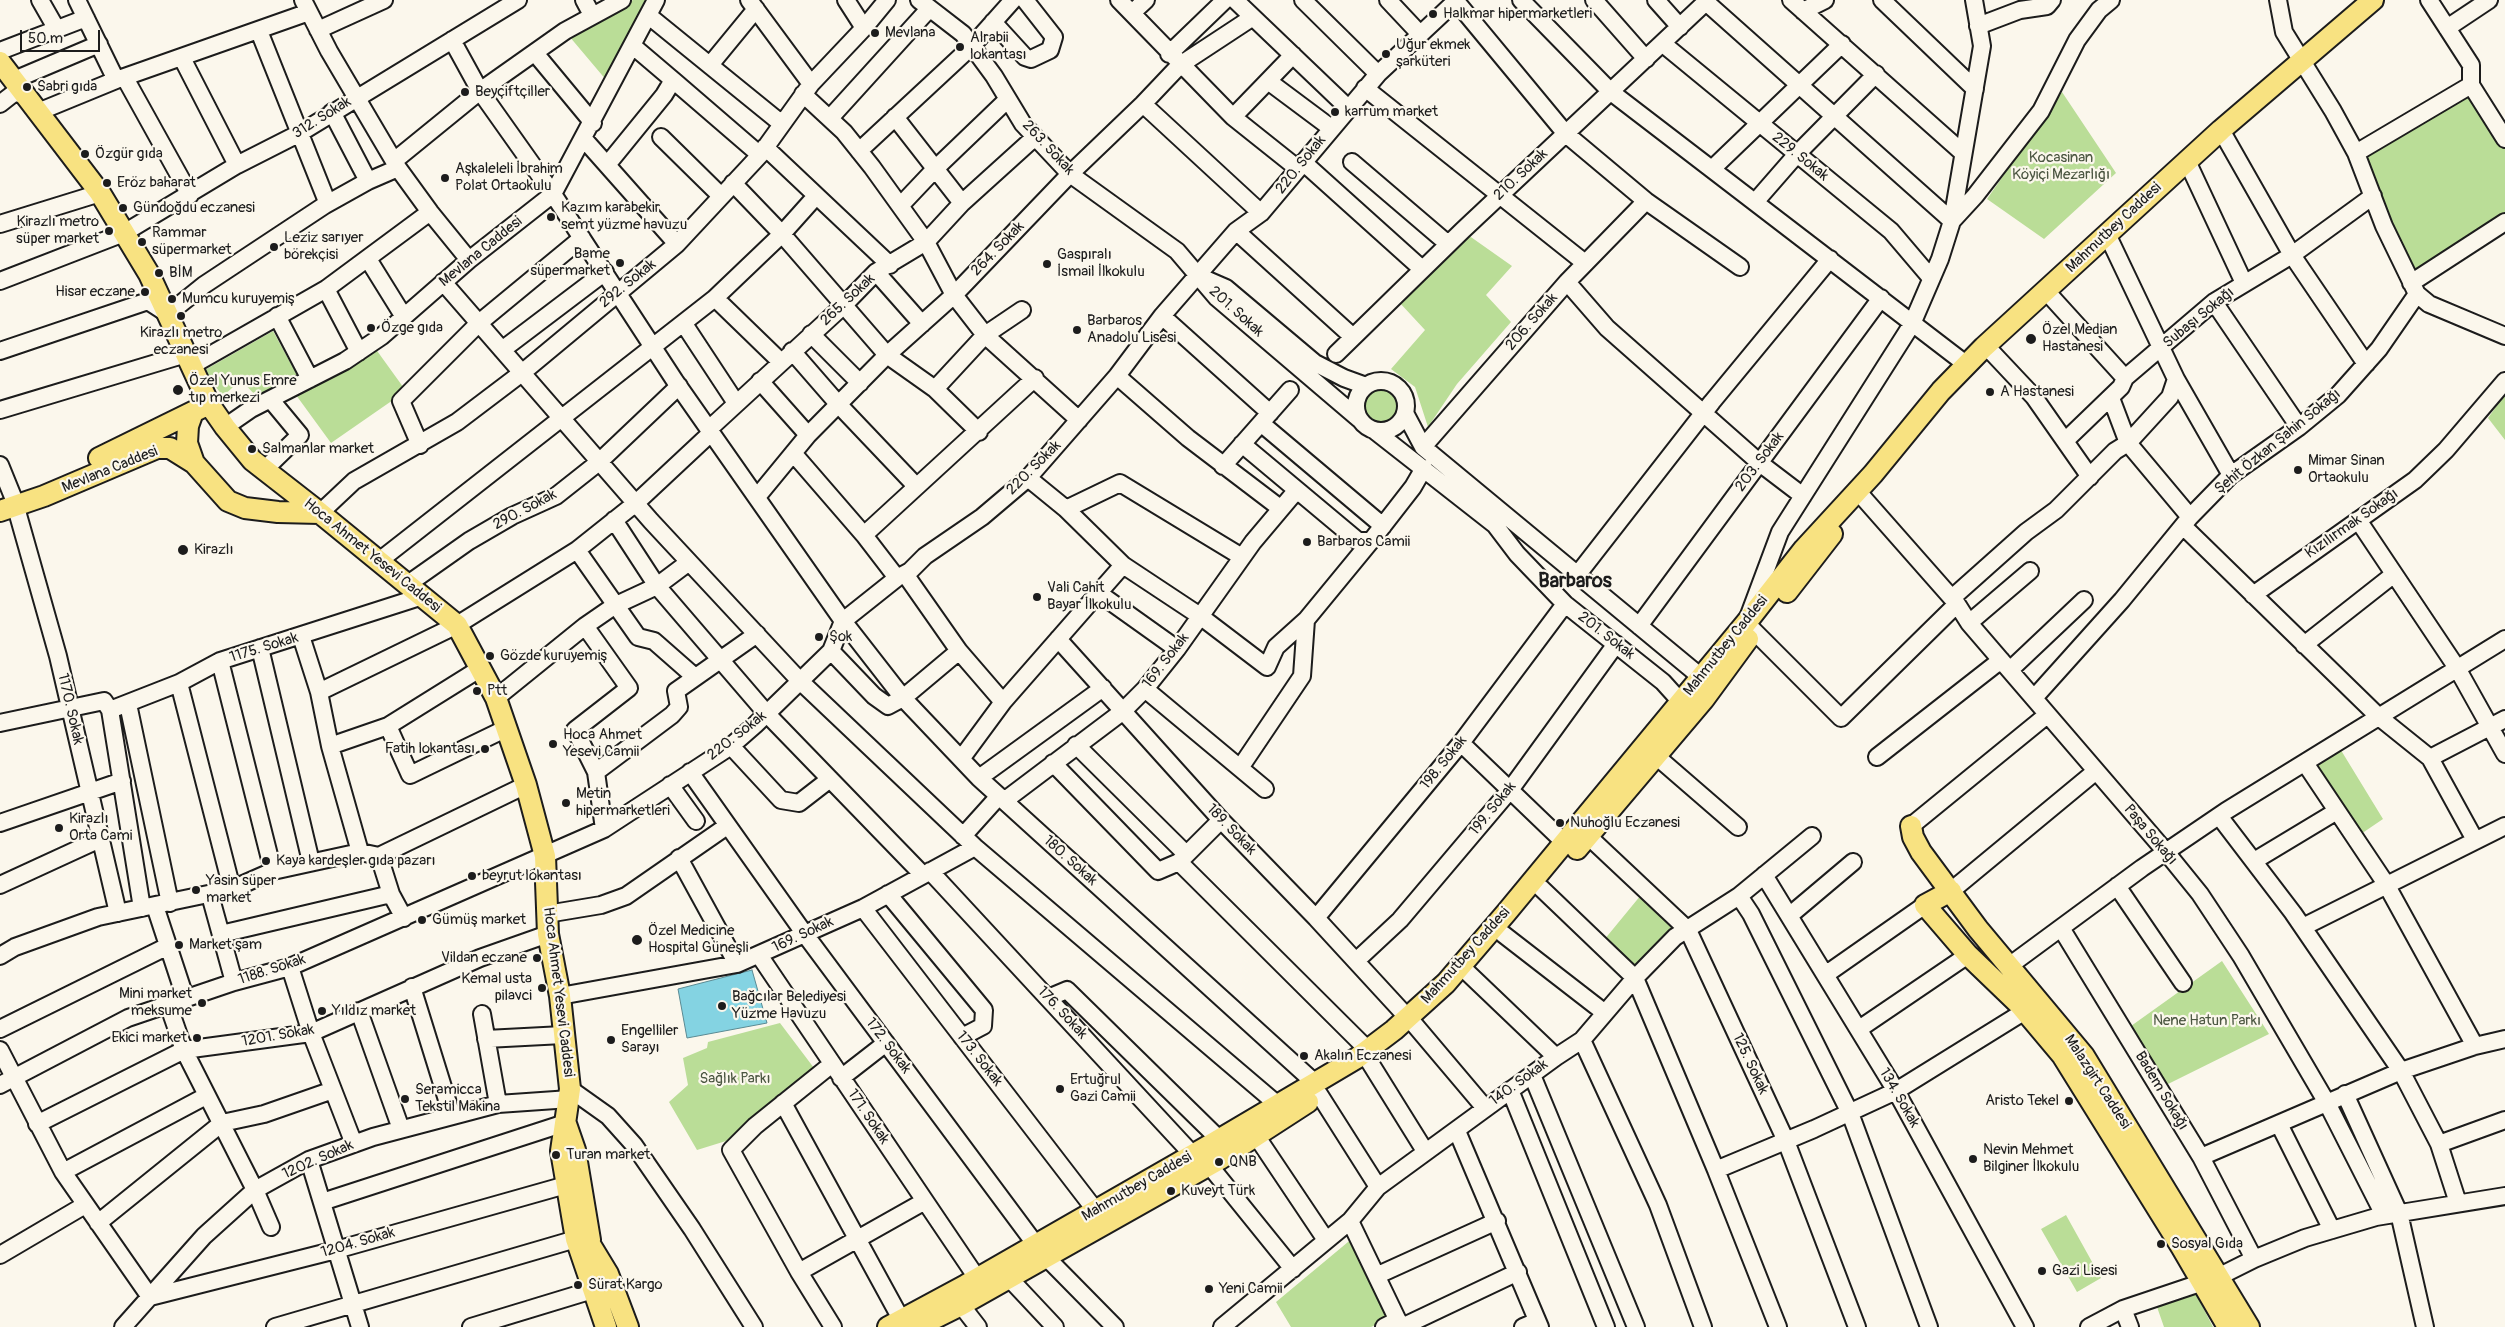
<!DOCTYPE html>
<html>
<head>
<meta charset="utf-8">
<style>
	body { margin:0 }
	#map { position:relative; width:2505px; height:1327px; overflow:hidden; background:#fbf7ec; font-family:Pangolin,sans-serif }
	canvas { display:block }
	.scale { position:absolute; left:20px; top:30px; width:80px; height:22px; box-sizing:border-box; border:2px solid #1c1c1c; border-top:0; padding-left:6px; font-size:15px; line-height:18px; white-space:nowrap; color:#1c1c1c; -webkit-text-stroke:4px #fbf7ec; paint-order:stroke }
</style>
</head>
<body>
<div id="map">
<canvas width="2505" height="1327"></canvas>
<div class="scale">50 m</div>
</div>
<script>
const c = document.querySelector('canvas').getContext('2d');
c.lineJoin = 'round';
function fill(path, color) { c.fillStyle = color; c.fill(path, 'evenodd'); }
const toPath = rows => new Path2D(rows.map(r => 'M' + r).join(''));
function trace(path, color, width, dash) { c.strokeStyle = color; c.lineWidth = width; c.lineCap = dash ? 'butt' : 'round'; c.setLineDash(dash || []); c.stroke(path); }
function label(font, color, halo, rows, align = 'center') {
  c.font = font + ' Pangolin,sans-serif'; c.lineWidth = 4.5; c.setLineDash([]); c.textBaseline = 'middle'; c.strokeStyle = halo; c.fillStyle = color; for (const [text, x, y, turn = 0] of rows) {
    c.save(); c.translate(x, y); c.rotate((+turn || 0) * Math.PI / 180); c.textAlign = isNaN(turn) ? turn : align; if (halo) c.strokeText(text, 0, 0); c.fillText(text, 0, 0); c.restore();
  }
}
const green = toPath([
	[633,0,650,0,607,81,569,36],
	[2474,78,2505,129,2505,232,2420,285,2360,147],
	[2062,92,2116,173,2044,239,1987,199],
	[1468,235,1512,266,1486,295,1511,322,1457,384,1428,427,1415,387,1391,369,1425,330,1399,302],
	[273,331,297,375,256,396,241,380,223,396,203,371],
	[375,348,406,391,331,443,296,395],
	'1362 407a18 18 0 1 1 36 0a18 18 0 1 1-36 0Z',
	[2505,394,2505,440,2488,418],
	[2339,747,2383,819,2358,836,2314,771,2315,762],
	[1641,895,1676,928,1636,971,1604,940],
	[2222,961,2269,1034,2166,1085,2131,1026],
	[780,1023,814,1068,726,1141,697,1150,669,1102,688,1085,683,1058,707,1048,708,1042],
	[2066,1215,2101,1278,2077,1292,2041,1229],
	[1354,1237,1393,1317,1371,1327,1291,1327,1276,1302],
	[2196,1294,2213,1327,2164,1327,2157,1307]
]);
const water = toPath([
	[752,970,767,1023,687,1038,678,989,752,970]
]);
const minor = toPath([
	[40,0,56,28],
	[77,0,116,80],
	[303,0,329,51,398,168,430,212,469,260],
	[584,0,592,15],
	[749,0,811,84],
	[846,0,864,28],
	[919,0,963,34,994,76,1023,124,1070,174,1177,251,1217,298,1359,419],
	[1119,0,1233,117,1297,168],
	[1235,0,1348,108],
	[1303,0,1378,74],
	[1388,0,1419,33],
	[1455,0,1566,134,1646,201,1740,267],
	[1521,0,1611,92,1967,365],
	[1594,0,1646,59],
	[1656,0,1680,27],
	[1791,0,1963,153],
	[1882,0,1975,89],
	[2278,0,2284,32,2333,111,2356,153,2384,226,2417,294,2429,304,2505,336],
	[2429,0,2471,65,2471,85],
	[1706,2,1952,221],
	[1803,11,1825,0],
	[1132,13,1146,0],
	[649,16,782,124],
	[993,22,1025,57,1031,59,1050,50,1054,37,1025,0],
	[1978,26,2020,10,2047,6,2052,0],
	[2447,28,2489,0],
	[318,30,384,0],
	[259,31,326,199,325,205],
	[452,40,480,91,553,194,675,381,843,621,903,698,979,778,1315,1083],
	[1662,43,1891,231,1931,278],
	[633,46,673,80],
	[0,51,86,18],
	[535,53,593,123],
	[1169,54,1225,0],
	[182,58,237,165],
	[710,65,756,9],
	[125,78,190,195],
	[14,80,99,44],
	[1268,81,1331,128],
	[1365,88,1585,263],
	[803,94,844,132,872,167,926,242,954,295,985,335,1079,420],
	[0,104,14,93,25,95],
	[1143,104,1261,213],
	[38,112,116,80,309,12],
	[332,112,368,181],
	[895,117,962,203],
	[1233,117,1293,55],
	[830,118,929,9],
	[2221,130,2292,255,2366,364],
	[661,137,721,196],
	[583,138,677,244],
	[765,147,890,265],
	[859,151,972,46,1013,0],
	[2356,153,2471,85,2505,139],
	[394,161,480,91,565,31,622,0],
	[2187,161,2244,283],
	[1303,162,1422,269],
	[1352,162,1448,244],
	[607,165,664,95,673,80,760,155],
	[1713,168,1842,44],
	[733,183,782,234,887,355,935,389,979,432],
	[1756,201,1797,154,1876,74],
	[900,206,935,169,1008,99],
	[1952,221,1975,196,2041,111,2077,40,2099,10,2111,0],
	[0,224,100,193],
	[1236,231,1353,337],
	[2107,234,2176,379,2170,397,2128,443,2111,398],
	[368,259,404,317],
	[876,272,922,324],
	[1203,278,1226,288,1315,363,1344,378,1366,386],
	[0,281,124,233,237,165,300,133,518,0],
	[443,282,651,521,800,681,975,847,1278,1105],
	[1567,282,1607,328,1761,464,1803,496],
	[2411,283,2505,222],
	[326,289,359,352],
	[2046,291,2125,378],
	[715,298,782,234,816,196],
	[2214,302,2299,427],
	[277,316,310,379],
	[1162,316,1270,413],
	[684,324,736,403],
	[811,334,860,383],
	[1986,346,2034,397,2090,477],
	[502,350,605,272],
	[0,351,148,301,168,314,204,285,325,205,368,181,398,168],
	[792,351,839,405,916,486],
	[1336,354,1463,230,1708,0],
	[191,366,326,289,430,212],
	[1117,376,1188,438,1280,508],
	[2176,379,2231,475],
	'1356 406a25 25 0 1 1 50 0a25 25 0 1 1-50 0Z',
	[760,381,808,435],
	[935,389,985,335,1022,310],
	[0,410,186,354],
	[1405,413,1423,447,1701,677],
	[1262,424,1383,526],
	[225,427,251,409,345,361,382,336,469,260,553,194,656,0],
	[709,429,844,305,876,272,926,242,962,203,1035,137],
	[1375,431,1495,525,1517,554,1565,604,1663,682,1681,702],
	[2066,440,2121,387,2125,378,2214,302,2292,255,2373,196],
	[1242,444,1358,541,1371,541,1413,487,1424,468],
	[420,445,401,401,479,323,582,238],
	[1423,447,1567,282,1646,201],
	[793,453,864,535,897,578],
	[0,465,13,497,58,656,118,913],
	[1223,466,1290,390],
	[264,470,300,435,271,400],
	[1028,478,1066,509,1123,565,1200,616,1267,667,1276,647,1306,620],
	[1860,494,1957,604,1969,623,2166,852,2200,894,2241,956,2327,1103,2384,1215],
	[757,497,808,435,887,355,954,295,1070,174,1143,104,1180,65,1253,17],
	[1066,509,1120,483,1242,557],
	[320,513,354,481,457,422,523,372,677,244,760,155,811,84,864,28,887,0],
	[614,520,657,586,767,714,923,875],
	[2358,520,2457,668,2505,754],
	[2183,526,2379,717,2430,758,2475,840],
	[864,535,1035,378],
	[577,550,638,637,654,641,695,677],
	[379,561,715,298,781,362],
	[905,574,959,651,1003,702],
	[1578,574,1712,402,1830,259],
	[408,584,469,541,512,516,556,496,599,462,679,386],
	[1097,592,1177,649],
	[2253,595,2415,480,2446,450,2505,381],
	[1952,598,2026,532,2056,510,2115,451,2128,443,2190,517],
	[1957,604,1841,718,1746,623,1780,532,1912,324,1940,259,1952,221,1982,46,1974,0],
	[1969,623,2030,571],
	[585,626,629,688,575,730,596,772,604,829],
	[1639,626,1881,298],
	[301,636,319,692,330,746,360,852],
	[1058,639,1221,820,1316,918,1408,1018],
	[2304,645,2393,575],
	[260,648,311,862],
	[831,651,874,696,888,706,903,698,959,651],
	[220,661,273,871],
	[2010,670,2084,600],
	[179,683,232,889],
	[1145,689,1265,789],
	[319,692,457,625,577,550,636,503,712,432],
	[496,698,585,626,614,606,657,586,689,562],
	[2034,698,2122,600,2190,517,2231,475,2299,427,2338,395,2379,349,2417,294],
	[128,704,170,903],
	[110,710,179,683,220,661,423,596],
	[0,723,104,701,110,710,142,908],
	[388,726,410,775,507,728],
	[1461,743,1564,842],
	[1076,745,1186,854],
	[330,746,388,726,481,668],
	[731,746,781,800,799,803,830,779],
	[1656,756,1738,827],
	[1877,757,2001,660],
	[2430,758,2505,719],
	[961,759,1003,702,1123,565],
	[1053,763,1158,871,1179,862,1221,820],
	[2305,763,2386,884,2475,1046],
	[1240,768,1302,676,1306,620,1371,541],
	[596,772,672,715,679,707,676,691,757,634],
	[690,772,804,933,1036,1245],
	[979,778,1103,688],
	[670,785,696,821],
	[1004,801,1122,712,1145,689,1177,649,1253,542,1296,491],
	[2219,816,2293,913,2401,1071,2439,1144,2458,1203],
	[0,823,122,781],
	[1911,826,2047,715],
	[963,836,999,796],
	[1588,836,1688,930,1786,1141,1857,1327],
	[379,856,391,894,404,918],
	[679,858,737,964],
	[2254,861,2337,811],
	[1179,862,1368,1050],
	[930,871,1193,1155],
	[1764,875,1896,1091,2025,1327],
	[0,885,100,839],
	[2117,886,2183,983],
	[1541,888,1635,978,1716,1170,1778,1327],
	[1951,891,2096,771],
	[888,894,984,1010,983,1026,962,1037],
	[210,895,234,982],
	[1739,896,1751,914,1850,1113,1929,1327],
	[155,906,186,1000],
	[863,908,1096,1211],
	[547,914,601,905,626,896,727,826],
	[1789,916,1853,862],
	[1316,918,1461,743,1565,604],
	[2303,927,2505,826],
	[2061,928,2201,1157,2254,1259],
	[221,934,391,894],
	[1503,934,1605,1013],
	[759,955,977,1278],
	[0,956,15,947,98,917,232,889,273,871,360,852,379,856,526,785],
	[1356,961,1400,920,1510,790,1616,644],
	[2009,966,2142,868,2226,811,2505,639],
	[290,967,311,1033,354,1144],
	[1467,972,1556,1057],
	[1825,975,1925,905],
	[412,987,452,1116],
	[560,996,737,964,863,908,975,847],
	[1048,998,1067,990,1220,1140],
	[168,1004,184,1050,255,1190,271,1227],
	[359,1011,401,1129],
	[482,1014,498,1104],
	[1414,1024,1485,1108],
	[0,1029,168,946],
	[1859,1029,1968,955],
	[486,1039,563,1035],
	[1582,1040,1658,1205,1703,1327],
	[0,1050,63,1172,150,1297,336,1250,566,1185],
	[1369,1061,1425,1151],
	[832,1064,755,1126,731,1150,799,1272,833,1327],
	[1532,1075,1636,1327],
	[841,1078,886,1043],
	[0,1085,128,1018,234,982,290,967,604,829,731,746,755,725,831,651,843,621,897,578,910,571,925,556,982,517,1028,478,1117,376,1162,316,1236,231,1261,213,1378,74,1457,0],
	[570,1089,608,1116,634,1145,692,1229,754,1327],
	[1510,1090,1606,1327],
	[1319,1094,1378,1187],
	[2345,1094,2399,1213,2425,1327],
	[783,1103,901,1319],
	[37,1124,184,1050,311,1033,480,958,548,934],
	[2279,1124,2332,1230],
	[1457,1131,1540,1327],
	[1257,1137,1326,1240],
	[2439,1144,2505,1120],
	[2201,1157,2401,1071,2475,1046,2505,1039],
	[309,1160,360,1327],
	[1209,1165,1293,1269],
	[1716,1170,1814,1129,1896,1091,2025,1011],
	[63,1172,206,1096],
	[322,1202,565,1123],
	[1350,1221,1401,1327],
	[98,1223,222,1123,264,1114,333,1090],
	[0,1255,85,1205],
	[1046,1257,1115,1327],
	[799,1272,925,1201],
	[1378,1275,1497,1221],
	[1009,1278,1055,1327],
	[961,1305,978,1327],
	[2123,1309,2130,1327],
	[123,1327,204,1236,255,1190,309,1160,373,1137,498,1104,570,1099],
	[275,1327,576,1239],
	[471,1327,586,1292],
	[1222,1327,1350,1221,1378,1187,1556,1057,1582,1040,1635,978,1675,937,1739,896,1812,836],
	[1384,1327,1398,1320],
	[1402,1327,1518,1272],
	[1523,1327,1537,1321],
	[2089,1327,2123,1309,2218,1277,2254,1259,2305,1238,2376,1217,2505,1196]
]);
const major = toPath([
	[0,62,100,193,149,274,209,404,225,427,252,460,320,513,457,625,496,698,526,785,545,856,548,934,560,996,570,1089,561,1151,576,1239,606,1327],
	[193,412,188,426,187,443,194,463],
	[99,458,209,404],
	[0,511,44,496,157,448,170,448,194,463,228,501,245,508,278,512,320,513],
	[1787,592,1832,534],
	[1911,826,1913,837,1921,852,1978,929,2084,1056,2249,1327],
	[1577,849,1704,699,1748,639],
	[1951,891,1925,905,1968,955,2020,1005,2062,1055,2182,1248,2228,1327],
	[566,1124,575,1150,590,1240],
	[591,1246,608,1274,628,1327],
	[888,1327,966,1285,1210,1145,1357,1058,1394,1030,1446,983,1506,913,1746,623,1804,549,1873,474,1941,391,1984,347,2221,130,2373,0],
	[917,1327,961,1305,1220,1159,1308,1102]
]);
const markers = [
	[1433,14,5,"#1c1c1c"],
	[875,33,5,"#1c1c1c"],
	[960,47,5,"#1c1c1c"],
	[1386,54,5,"#1c1c1c"],
	[27,87,5,"#1c1c1c"],
	[465,92,5,"#1c1c1c"],
	[1335,112,5,"#1c1c1c"],
	[85,154,5,"#1c1c1c"],
	[445,178,5,"#1c1c1c"],
	[107,183,5,"#1c1c1c"],
	[123,208,5,"#1c1c1c"],
	[551,217,5,"#1c1c1c"],
	[109,231,5,"#1c1c1c"],
	[142,242,5,"#1c1c1c"],
	[274,247,5,"#1c1c1c"],
	[620,263,5,"#1c1c1c"],
	[1047,264,5,"#1c1c1c"],
	[159,273,5,"#1c1c1c"],
	[145,292,5,"#1c1c1c"],
	[172,299,5,"#1c1c1c"],
	[181,316,5,"#1c1c1c"],
	[371,328,5,"#1c1c1c"],
	[1077,330,5,"#1c1c1c"],
	[2031,339,6,"#1c1c1c"],
	[178,390,6,"#1c1c1c"],
	[1990,392,5,"#1c1c1c"],
	[252,449,5,"#1c1c1c"],
	[2298,470,5,"#1c1c1c"],
	[1307,542,5,"#1c1c1c"],
	[183,550,6,"#1c1c1c"],
	[1037,597,5,"#1c1c1c"],
	[819,637,5,"#1c1c1c"],
	[490,656,5,"#1c1c1c"],
	[477,691,5,"#1c1c1c"],
	[553,744,5,"#1c1c1c"],
	[485,749,5,"#1c1c1c"],
	[566,803,5,"#1c1c1c"],
	[1560,823,5,"#1c1c1c"],
	[59,828,5,"#1c1c1c"],
	[266,861,5,"#1c1c1c"],
	[472,876,5,"#1c1c1c"],
	[196,890,5,"#1c1c1c"],
	[422,920,5,"#1c1c1c"],
	[637,940,6,"#1c1c1c"],
	[179,945,5,"#1c1c1c"],
	[537,958,5,"#1c1c1c"],
	[542,988,5,"#1c1c1c"],
	[202,1003,5,"#1c1c1c"],
	[722,1006,5,"#1c1c1c"],
	[322,1011,5,"#1c1c1c"],
	[197,1038,5,"#1c1c1c"],
	[611,1040,5,"#1c1c1c"],
	[1304,1056,5,"#1c1c1c"],
	[1060,1089,5,"#1c1c1c"],
	[405,1099,5,"#1c1c1c"],
	[2069,1101,5,"#1c1c1c"],
	[556,1155,5,"#1c1c1c"],
	[1973,1159,5,"#1c1c1c"],
	[1219,1162,5,"#1c1c1c"],
	[1171,1191,5,"#1c1c1c"],
	[2161,1244,5,"#1c1c1c"],
	[2042,1271,5,"#1c1c1c"],
	[578,1285,5,"#1c1c1c"],
	[1209,1289,5,"#1c1c1c"]
];
const poiNames = [
	["Halkmar hipermarketleri",1443,14],
	["Mevlana",885,33],
	["Alrabii",970,38],
	["lokantası",970,55],
	["Uğur ekmek",1396,45],
	["şarküteri",1396,62],
	["Sabri gıda",37,87],
	["Beyçiftçiller",475,92],
	["karrum market",1345,112],
	["Özgür gıda",95,154],
	["Aşkaleleli İbrahim",455,169],
	["Polat Ortaokulu",455,186],
	["Eröz baharat",117,183],
	["Gündoğdu eczanesi",133,208],
	["Kazım karabekir",561,208],
	["semt yüzme havuzu",561,225],
	["Kirazlı metro",99,222,"right"],
	["süper market",99,239,"right"],
	["Rammar",152,233],
	["süpermarket",152,250],
	["Leziz sarıyer",284,238],
	["börekçisi",284,255],
	["Bame",610,254,"right"],
	["süpermarket",610,271,"right"],
	["Gaspıralı",1057,255],
	["İsmail İlkokulu",1057,272],
	["BİM",169,273],
	["Hisar eczane",135,292,"right"],
	["Mumcu kuruyemiş",182,299],
	["Barbaros",1087,321],
	["Anadolu Lisesi",1087,338],
	["Özge gıda",381,328],
	["Özel Median",2042,330],
	["Hastanesi",2042,347],
	["Kirazlı metro",181,333,"center"],
	["eczanesi",181,350,"center"],
	["Özel Yunus Emre",189,381],
	["tıp merkezi",189,398],
	["A Hastanesi",2000,392],
	["Salmanlar market",262,449],
	["Mimar Sinan",2308,461],
	["Ortaokulu",2308,478],
	["Barbaros Camii",1317,542],
	["Kirazlı",194,550],
	["Vali Cahit",1047,588],
	["Bayar İlkokulu",1047,605],
	["Şok",829,637],
	["Gözde kuruyemiş",500,656],
	["Ptt",487,691],
	["Hoca Ahmet",563,735],
	["Yesevi Camii",563,752],
	["Fatih lokantası",475,749,"right"],
	["Metin",576,794],
	["hipermarketleri",576,811],
	["Kirazlı",69,819],
	["Orta Cami",69,836],
	["Nuhoğlu Eczanesi",1570,823],
	["Kaya kardeşler gıda pazarı",276,861],
	["beyrut lokantası",482,876],
	["Yasin süper",206,881],
	["market",206,898],
	["Gümüş market",432,920],
	["Özel Medicine",648,931],
	["Hospital Güneşli",648,948],
	["Market şam",189,945],
	["Vildan eczane",527,958,"right"],
	["Kemal usta",532,979,"right"],
	["pilavci",532,996,"right"],
	["Mini market",192,994,"right"],
	["meksume",192,1011,"right"],
	["Bağcılar Belediyesi",732,997],
	["Yüzme Havuzu",732,1014],
	["Yıldız market",332,1011],
	["Engelliler",621,1031],
	["Sarayı",621,1048],
	["Ekici market",187,1038,"right"],
	["Akalın Eczanesi",1314,1056],
	["Ertuğrul",1070,1080],
	["Gazi Camii",1070,1097],
	["Seramicca",415,1090],
	["Tekstil Makina",415,1107],
	["Aristo Tekel",2059,1101,"right"],
	["Nevin Mehmet",1983,1150],
	["Bilginer İlkokulu",1983,1167],
	["Turan market",566,1155],
	["QNB",1229,1162],
	["Kuveyt Türk",1181,1191],
	["Sosyal Gıda",2171,1244],
	["Gazi Lisesi",2052,1271],
	["Sürat Kargo",588,1285],
	["Yeni Camii",1219,1289]
];
const streetNames = [
	["312. Sokak",322,118,-32],
	["263. Sokak",1048,148,47],
	["229. Sokak",1800,157,39],
	["220. Sokak",1301,165,-51],
	["210. Sokak",1521,175,-43],
	["Mahmutbey Caddesi",2114,228,-43],
	["264. Sokak",998,249,-46],
	["Mevlana Caddesi",481,252,-39],
	["292. Sokak",628,284,-39],
	["265. Sokak",848,300,-43],
	["201. Sokak",1236,312,42],
	["Subaşı Sokağı",2199,318,-39],
	["206. Sokak",1532,322,-49],
	["Şehit Özkan Şahin Sokağı",2278,442,-39],
	["203. Sokak",1760,462,-53],
	["220. Sokak",1034,468,-45],
	["Mevlana Caddesi",110,470,-22],
	["290. Sokak",525,510,-28],
	["Kızılırmak Sokağı",2352,524,-35],
	["Hoca Ahmet Yesevi Caddesi",372,556,39],
	["201. Sokak",1606,636,38],
	["Mahmutbey Caddesi",1726,646,-51],
	["1175. Sokak",264,648,-17],
	["169. Sokak",1166,661,-52],
	["1170. Sokak",70,709,77],
	["220. Sokak",737,736,-38],
	["198. Sokak",1444,763,-51],
	["199. Sokak",1493,809,-51],
	["189. Sokak",1231,830,46],
	["Paşa Sokağı",2150,835,50],
	["180. Sokak",1070,861,42],
	["169. Sokak",803,935,-25],
	["Mahmutbey Caddesi",1466,956,-48],
	["1188. Sokak",272,970,-18],
	["Hoca Ahmet Yesevi Caddesi",558,992,83],
	["176. Sokak",1062,1013,47],
	["1201. Sokak",278,1036,-10],
	["172. Sokak",888,1046,53],
	["173. Sokak",979,1059,52],
	["125. Sokak",1750,1064,65],
	["Malazgirt Caddesi",2097,1082,57],
	["140. Sokak",1519,1083,-36],
	["Badem Sokağı",2161,1091,59],
	["134. Sokak",1899,1098,60],
	["171. Sokak",868,1117,56],
	["1202. Sokak",318,1160,-24],
	["Mahmutbey Caddesi",1137,1187,-30],
	["1204. Sokak",358,1243,-16]
];
const parkNames = [
	["Kocasinan",2061,158],
	["Köyiçi Mezarlığı",2061,175],
	["Nene Hatun Parkı",2207,1021],
	["Sağlık Parkı",735,1079]
];
const districtNames = [
	["Barbaros",1575,582]
];
fill(green, '#badd97');
fill(water, '#84d3e2');
trace(water, '#5a8a93', 1);
trace(minor, '#1c1c1c', 20);
trace(major, '#1c1c1c', 24);
trace(minor, '#fbf7ec', 16);
trace(major, '#f8e281', 20);
for (const [x, y, r, color] of markers) { const dot = new Path2D(); dot.arc(x, y, r, 0, 2 * Math.PI); c.fillStyle = color; c.fill(dot); trace(dot, '#fbf7ec', 2); }
label('15px', '#1c1c1c', '#fbf7ec', poiNames, 'left');
label('15px', '#1c1c1c', '#fbf7ec', streetNames);
label('15px', '#4b5641', '#fbf7ec', parkNames);
label('bold 20px', '#1c1c1c', '#fbf7ec', districtNames);
</script>
</body>
</html>
